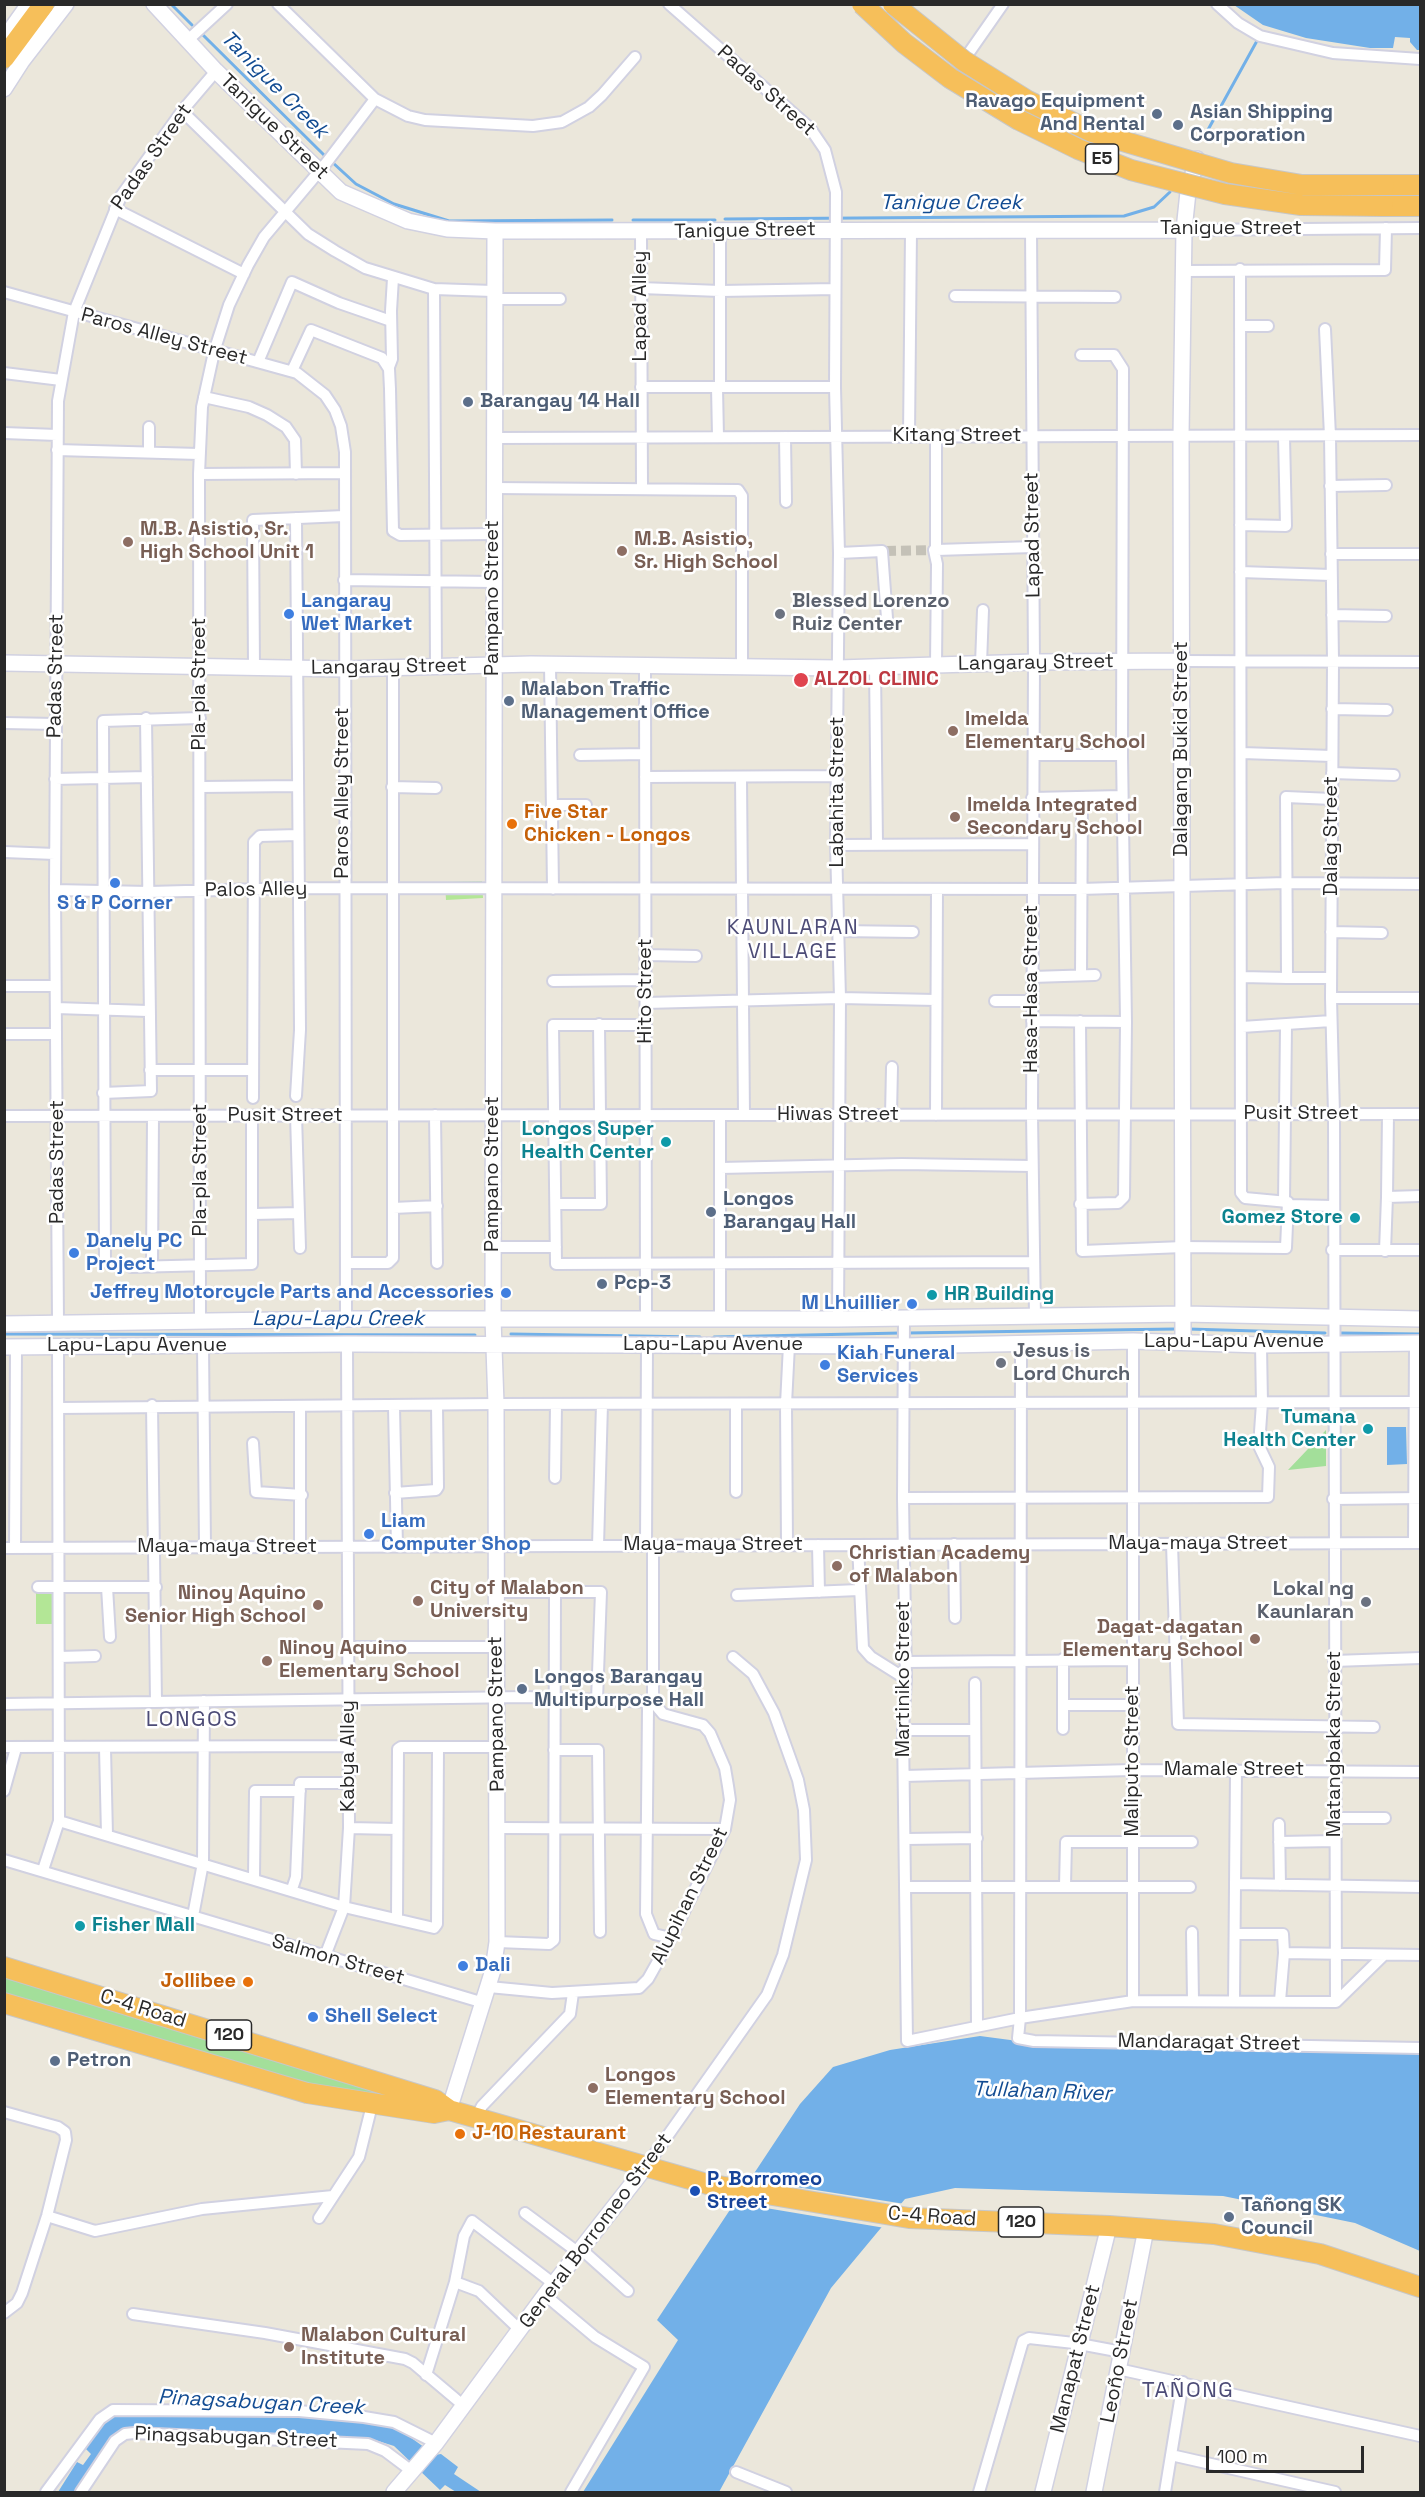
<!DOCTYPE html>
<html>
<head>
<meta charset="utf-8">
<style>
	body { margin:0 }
	#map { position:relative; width:1425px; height:2497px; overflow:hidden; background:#ebe7db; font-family:"Space Grotesk",sans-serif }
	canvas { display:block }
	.frame { position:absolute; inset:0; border:6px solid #292929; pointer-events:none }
	.scale { position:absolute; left:1206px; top:2446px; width:158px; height:27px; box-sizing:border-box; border:3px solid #292929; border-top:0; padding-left:8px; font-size:18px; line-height:21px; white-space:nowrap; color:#292929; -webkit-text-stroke:4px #fff; paint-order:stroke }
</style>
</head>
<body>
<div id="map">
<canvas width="1425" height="2497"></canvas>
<div class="frame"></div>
<div class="scale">100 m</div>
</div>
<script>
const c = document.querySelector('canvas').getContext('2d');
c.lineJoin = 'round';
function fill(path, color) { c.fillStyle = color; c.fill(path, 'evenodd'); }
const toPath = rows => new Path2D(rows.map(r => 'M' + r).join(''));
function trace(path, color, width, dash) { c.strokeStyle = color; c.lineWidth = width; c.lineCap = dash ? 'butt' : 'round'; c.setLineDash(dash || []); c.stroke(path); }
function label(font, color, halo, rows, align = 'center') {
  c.font = font + ' "Space Grotesk",sans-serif'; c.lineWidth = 5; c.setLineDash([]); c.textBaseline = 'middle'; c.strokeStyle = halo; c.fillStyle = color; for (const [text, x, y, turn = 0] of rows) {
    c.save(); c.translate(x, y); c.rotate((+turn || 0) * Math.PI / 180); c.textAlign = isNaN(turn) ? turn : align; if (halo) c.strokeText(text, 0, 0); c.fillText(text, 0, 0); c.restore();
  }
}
const green = toPath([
	[1326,1430,1326,1466,1288,1470],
	[4,1977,433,2106,267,2076,5,1997]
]);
const pitch = toPath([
	[482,881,483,898,446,900,445,882],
	[36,1589,56,1589,56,1624,36,1624]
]);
const water = toPath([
	[1234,5,1420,5,1420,50,1417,50,1410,42,1410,38,1395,37,1393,48,1370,48,1306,38,1263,25],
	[1387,1427,1406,1427,1407,1464,1387,1465],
	[980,2036,1048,2045,1420,2051,1420,2251,1355,2223,1223,2196,955,2188,905,2199,831,2288,719,2492,583,2492,678,2340,657,2320,800,2104,833,2067,890,2050],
	[120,2412,363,2419,403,2432,435,2455,441,2454,458,2467,454,2474,481,2492,456,2492,445,2485,440,2490,394,2446,372,2439,126,2427,110,2440,74,2492,58,2492,77,2462,83,2465,91,2454,85,2448,108,2418]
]);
const pier = toPath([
	[752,2180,905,2204,885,2228,736,2203]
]);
const stream = toPath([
	[171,4,192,25],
	[203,35,325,156],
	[1204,137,1258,39],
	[332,162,356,184,394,204,449,221,612,220],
	[725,219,1124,216,1154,207,1170,192],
	[633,220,715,220],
	[1188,1329,1325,1333],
	[907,1333,1175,1329],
	[1340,1333,1420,1334],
	[4,1334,475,1335],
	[511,1334,700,1337],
	[714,1337,901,1333]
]);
const streetTunnel = toPath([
	[886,551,934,550]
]);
const street = toPath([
	[278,4,375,99,408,116,425,120,533,126,562,122,589,107,602,95,635,57],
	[669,4,810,128,825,150,836,192,835,387,839,553,836,845,840,998,838,1319],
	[1217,4,1238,23,1260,36,1333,53,1420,59],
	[188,40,227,4],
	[966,57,1003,4],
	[182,111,308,234,335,251,365,268,434,289,493,291],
	[115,209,244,274],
	[1031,229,1034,662,1032,1115,1035,1316],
	[720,230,720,387],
	[1184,230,1420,228],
	[641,232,642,488],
	[1183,271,1385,270,1386,228],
	[641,288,720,291,835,289],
	[434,289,436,668],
	[4,292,297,373,325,395,335,410,341,426,345,452,346,1319],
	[955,296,1115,297],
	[493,299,560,299],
	[1241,326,1268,326],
	[1325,329,1330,436,1333,661,1331,998,1334,1114,1336,2002],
	[258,362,292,282,339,303,391,321],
	[389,367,392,359,391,311,393,278],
	[292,371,311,330,382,358,389,369,390,389,393,531,400,535,493,534],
	[4,373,61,380],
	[641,387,835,387],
	[717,387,718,437],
	[204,397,249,407,267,415,286,427,295,440,296,474],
	[4,433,57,435],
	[909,436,911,231],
	[936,436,936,550,1034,547],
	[785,437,786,502],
	[493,438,1420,435],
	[57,450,199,454],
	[149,452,149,427],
	[199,474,344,473],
	[1330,486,1386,485],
	[493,488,738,490,742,496,742,668],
	[296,518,300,1030,296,1096],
	[1240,525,1286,526,1284,436],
	[934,550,937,564,936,665],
	[839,553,882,551,887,618],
	[1331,554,1420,554],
	[1240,572,1331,575],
	[344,580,493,582],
	[1332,615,1386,616],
	[1183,661,1420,662],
	[550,664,553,889],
	[981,664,983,610],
	[645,665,646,1318],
	[875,667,877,844],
	[254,668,253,520,344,516],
	[1332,709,1387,710],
	[4,723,56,724],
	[1242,753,1332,756],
	[580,755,645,754],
	[1034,755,1122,755],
	[1332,773,1394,775],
	[645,777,837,776],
	[741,777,744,1115],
	[55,779,147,777],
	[201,787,298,786],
	[392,787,436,788],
	[1032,798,1122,796],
	[552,805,586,805],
	[836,845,1032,844],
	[4,852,55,854],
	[55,890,149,892,297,888,1080,889,1285,883,1420,884],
	[838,931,913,932],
	[1331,932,1382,933],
	[646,955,696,956],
	[1081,975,1082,798],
	[1032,977,1095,975],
	[1242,977,1287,978,1286,797,1332,799],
	[1287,978,1331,978],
	[553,981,646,980],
	[4,986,55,986],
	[1331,998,1420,998],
	[995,1001,1032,1001],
	[646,1003,840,998,936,1000],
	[56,1008,148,1011],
	[1032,1021,1126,1022],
	[1080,1021,1082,1251,1183,1247,1286,1248,1288,1202,1245,1198,1241,1193,1240,269],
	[646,1025,553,1025,556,1264,1033,1262],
	[1242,1027,1331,1021],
	[4,1034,55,1034],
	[150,1070,253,1070],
	[103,1093,151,1091,146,718],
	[253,1098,254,842,260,836,298,835],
	[296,1115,300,1248],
	[435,1115,437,1263],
	[891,1115,892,1067],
	[936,1115,937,889],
	[4,1116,1420,1114],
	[720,1168,902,1164,1032,1166],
	[1387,1197,1388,1114],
	[1284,1202,1286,1025],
	[556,1204,601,1204,599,1024],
	[1080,1204,1118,1203,1124,1197,1126,1022,1122,755,1123,369,1114,355,1081,355],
	[1288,1205,1333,1206],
	[393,1208,437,1206],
	[253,1214,299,1213],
	[493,1247,556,1247],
	[1332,1250,1420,1250],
	[1385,1251,1387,1197,1420,1196],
	[105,1262,103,721,200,718],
	[346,1263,388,1263,393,1258,393,668],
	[152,1265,153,1116],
	[131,1267,252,1264,252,1116],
	[720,1317,720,1115],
	[904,1318,903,1498,906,1679,903,1730,907,2041,1020,2018,1133,2001,1336,2002,1384,1955],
	[200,1321,199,474,202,407,214,352,229,305,248,265,264,237,327,162,375,99],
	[58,1323,55,890,58,401,74,312,121,196,182,111,216,71],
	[1021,1344,1020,2018,1018,2038,1034,2041,1420,2048],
	[203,1345,205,1547],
	[736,1404,736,1492],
	[152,1405,156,1702],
	[394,1407,397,1546],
	[59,1408,496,1404,1420,1402],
	[253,1443,256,1492,302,1495],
	[555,1478,556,1404],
	[395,1493,436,1490,438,1487,437,1405],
	[903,1498,1268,1497,1269,1467,1259,1446,1262,1403,1261,1345],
	[1333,1499,1420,1498],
	[1414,1543,1415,1343],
	[954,1544,955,1618],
	[1172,1544,1178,1724,1374,1727],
	[787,1545,786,1404,789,1345],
	[818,1545,819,1592],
	[858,1545,863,1648,871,1657,906,1679],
	[598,1546,602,1404],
	[646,1546,647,1345],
	[300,1547,300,1408],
	[4,1548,1420,1543],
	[15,1548,16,1347],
	[38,1587,156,1587],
	[107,1587,110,1637],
	[496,1592,601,1592,597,1700],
	[737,1595,859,1590],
	[349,1647,495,1647],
	[59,1657,95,1656],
	[1334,1661,1420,1658],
	[905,1662,1132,1660],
	[975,1683,977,2026],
	[650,1702,648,1708,646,1914,654,1934,671,1938],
	[4,1704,526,1697,653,1702],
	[1063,1705,1132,1705],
	[1063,1729,1063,1659],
	[903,1730,975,1730],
	[4,1747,348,1746],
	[105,1748,107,1835],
	[554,1750,598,1750,600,1932],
	[904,1776,1132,1770,1420,1772],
	[4,1791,16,1748],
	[1335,1818,1385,1818],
	[59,1821,344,1907,434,1928,437,1924,438,1748],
	[1279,1824,1280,1885],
	[349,1828,397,1829],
	[498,1828,725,1829],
	[906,1839,977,1838],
	[1279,1842,1335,1841],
	[4,1860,484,2003],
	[43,1870,59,1821,58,1346],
	[254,1877,255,1791,300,1791],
	[1235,1884,1420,1887],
	[1065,1886,1066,1842,1192,1842],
	[907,1887,1190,1887],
	[292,1889,296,1877,300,1783,347,1783],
	[193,1916,203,1863,204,1701],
	[397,1919,398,1749,401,1747,496,1747],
	[1192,1932,1193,2000],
	[1236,1934,1283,1934,1284,1953,1420,1955],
	[497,1942,549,1944,554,1940,555,1592],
	[325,1956,344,1907,349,1828,347,1344],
	[489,1987,552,1993,639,1988,648,1979,671,1938,725,1829,730,1800,728,1786,725,1768,710,1733,703,1725,663,1714,653,1702,653,1546],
	[1234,2000,1236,1770],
	[1133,2001,1133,1341],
	[1280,2001,1284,1953],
	[4,2112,58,2127,65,2132,66,2140,47,2216,22,2293,17,2303,4,2313],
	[476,2117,482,2106,570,2014,573,1993],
	[647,2165,767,1995,783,1955,806,1860,804,1810,798,1780,774,1713,753,1674,733,1657],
	[525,2213,579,2253],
	[47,2216,95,2231,202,2209,333,2196],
	[319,2218,359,2157,372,2105],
	[581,2249,628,2291],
	[455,2282,479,2291,520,2330],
	[545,2295,595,2337,644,2367,571,2492],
	[133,2314,265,2333,405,2359,413,2363,464,2406],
	[1118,2369,1420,2436],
	[426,2375,455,2282,464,2236,472,2221,554,2284],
	[1171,2455,1335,2492],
	[736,2472,786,2492],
	[46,2492,100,2419,113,2410,299,2411,364,2417,394,2422,436,2443],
	[81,2492,115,2441,125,2434,134,2433,368,2444,385,2451,413,2472],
	[979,2492,1023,2341,1029,2338,1074,2343,1122,2352],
	[1165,2492,1183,2382]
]);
const secondary = toPath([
	[154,4,216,71,341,192,408,221,447,229,495,231,1184,230],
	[4,39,29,4],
	[4,89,22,61,66,4],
	[4,663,343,669,531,664,838,668,1034,662,1183,661],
	[4,1324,346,1319,838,1319,1184,1314,1420,1319],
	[1183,1341,1181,436,1184,230,1188,192,1197,159],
	[4,1347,347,1344,904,1346,1133,1341,1261,1345,1420,1343],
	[449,2110,493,1970,497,1942,496,1404,493,1319,495,231],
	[394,2492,436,2443,545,2295,647,2165],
	[1043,2492,1109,2226],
	[1094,2492,1146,2229]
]);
const highway = toPath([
	[4,58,44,4],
	[1384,185,1420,185],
	[1383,206,1420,206],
	[4,1967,435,2100,449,2110,707,2184,909,2218,1109,2226,1214,2234,1320,2254,1420,2287],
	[4,2003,307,2093,434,2113,449,2110]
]);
const highwayBridge = toPath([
	[862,4,904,43,950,78,1019,120,1078,149,1131,170,1225,194,1301,205,1383,206],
	[893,4,964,61,1028,101,1092,132,1231,173,1302,185,1384,185]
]);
const markers = [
	[1157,114,6,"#5c6f8a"],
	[1178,125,6,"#5c6f8a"],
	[468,402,6,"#5c6f8a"],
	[128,542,6,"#8d6e63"],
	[622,551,6,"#8d6e63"],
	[289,614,6,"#3f7fe0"],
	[780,614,6,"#6b7280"],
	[801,680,8,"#e0444e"],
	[509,701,6,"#5c6f8a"],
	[953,731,6,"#8d6e63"],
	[955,817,6,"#8d6e63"],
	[512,824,6,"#e8710a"],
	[115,883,6,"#3f7fe0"],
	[666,1142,6,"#0f9aa8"],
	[711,1212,6,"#5c6f8a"],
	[1355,1218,6,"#0f9aa8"],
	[74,1253,6,"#3f7fe0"],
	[602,1284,6,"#5c6f8a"],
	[506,1293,6,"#3f7fe0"],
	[932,1295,6,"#0f9aa8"],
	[912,1304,6,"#3f7fe0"],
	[1001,1363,6,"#6b7280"],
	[825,1365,6,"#3f7fe0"],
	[1368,1429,6,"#0f9aa8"],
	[369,1534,6,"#3f7fe0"],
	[837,1566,6,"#8d6e63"],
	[418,1601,6,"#8d6e63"],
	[1366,1602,6,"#6b7280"],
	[318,1605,6,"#8d6e63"],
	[1255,1639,6,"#8d6e63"],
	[267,1661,6,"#8d6e63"],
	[522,1689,6,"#5c6f8a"],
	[80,1926,6,"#0f9aa8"],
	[463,1966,6,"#3f7fe0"],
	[248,1982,6,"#e8710a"],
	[313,2017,6,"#3f7fe0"],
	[55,2061,6,"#5c6f8a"],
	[593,2088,6,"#8d6e63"],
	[460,2134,6,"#e8710a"],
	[695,2191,6,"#1a4fb4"],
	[1229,2217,6,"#5c6f8a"],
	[289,2347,6,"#8d6e63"]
];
const shields = [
	[1102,159,33],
	[229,2035,45],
	[1021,2222,45]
];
const shieldNames = [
	["E5",1102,159],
	["120",229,2035],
	["120",1021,2222]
];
const streetNames = [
	["Padas Street",766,91,42],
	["Tanigue Street",274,127,44],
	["Padas Street",152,157,-55],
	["Tanigue Street",1231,229],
	["Tanigue Street",745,231,-1],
	["Lapad Alley",641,306,-90],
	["Paros Alley Street",164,337,15],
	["Kitang Street",957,436],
	["Lapad Street",1033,535,-91],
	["Pampano Street",493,598,-90],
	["Langaray Street",1036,663,-1],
	["Langaray Street",389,667,-1],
	["Padas Street",56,676,-89],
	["Pla-pla Street",200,684,-90],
	["Dalagang Bukid Street",1182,749,-90],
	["Labahita Street",838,792,-90],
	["Paros Alley Street",343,793,-90],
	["Dalag Street",1332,836,-90],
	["Palos Alley",256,890,-1],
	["Hasa-Hasa Street",1032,989,-90],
	["Hito Street",646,991,-90],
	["Pusit Street",1301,1114],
	["Hiwas Street",838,1115],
	["Pusit Street",285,1116],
	["Padas Street",58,1162,-90],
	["Pla-pla Street",201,1170,-90],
	["Pampano Street",493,1174,-90],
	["Lapu-Lapu Avenue",1234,1342],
	["Lapu-Lapu Avenue",713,1345],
	["Lapu-Lapu Avenue",137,1346],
	["Maya-maya Street",1198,1544],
	["Maya-maya Street",713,1545],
	["Maya-maya Street",227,1547],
	["Martiniko Street",904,1679,-90],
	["Pampano Street",497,1714,-91],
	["Matangbaka Street",1335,1744,-90],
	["Kabya Alley",349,1756,-90],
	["Maliputo Street",1133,1761,-90],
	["Mamale Street",1234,1770],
	["Alupihan Street",690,1896,-64],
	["Salmon Street",338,1960,16],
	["C-4 Road",143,2009,17],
	["Mandaragat Street",1209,2043,1],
	["C-4 Road",932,2217,4],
	["General Borromeo Street",596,2231,-53],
	["Manapat Street",1076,2359,-76],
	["Leoño Street",1120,2361,-79],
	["Pinagsabugan Street",236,2438,2]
];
const serviceNames = [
	["Ravago Equipment",1145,102,"right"],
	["And Rental",1145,125,"right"],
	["Asian Shipping",1190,113],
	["Corporation",1190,136],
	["Barangay 14 Hall",480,402],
	["Malabon Traffic",521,690],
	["Management Office",521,713],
	["Longos",723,1200],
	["Barangay Hall",723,1223],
	["Pcp-3",614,1284],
	["Longos Barangay",534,1678],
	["Multipurpose Hall",534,1701],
	["Petron",67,2061],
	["Tañong SK",1241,2206],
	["Council",1241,2229]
];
const educationNames = [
	["M.B. Asistio, Sr.",140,530],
	["High School Unit 1",140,553],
	["M.B. Asistio,",634,540],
	["Sr. High School",634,563],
	["Imelda",965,720],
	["Elementary School",965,743],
	["Imelda Integrated",967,806],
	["Secondary School",967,829],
	["Christian Academy",849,1554],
	["of Malabon",849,1577],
	["City of Malabon",430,1589],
	["University",430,1612],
	["Ninoy Aquino",306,1594,"right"],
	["Senior High School",306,1617,"right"],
	["Dagat-dagatan",1243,1628,"right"],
	["Elementary School",1243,1651,"right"],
	["Ninoy Aquino",279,1649],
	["Elementary School",279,1672],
	["Longos",605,2076],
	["Elementary School",605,2099],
	["Malabon Cultural",301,2336],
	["Institute",301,2359]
];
const shopNames = [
	["Langaray",301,602],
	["Wet Market",301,625],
	["S & P Corner",115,904,"center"],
	["Danely PC",86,1242],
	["Project",86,1265],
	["Jeffrey Motorcycle Parts and Accessories",494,1293,"right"],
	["M Lhuillier",900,1304,"right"],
	["Kiah Funeral",837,1354],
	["Services",837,1377],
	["Liam",381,1522],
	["Computer Shop",381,1545],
	["Dali",475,1966],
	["Shell Select",325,2017]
];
const worshipNames = [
	["Blessed Lorenzo",792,602],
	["Ruiz Center",792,625],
	["Jesus is",1013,1352],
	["Lord Church",1013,1375],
	["Lokal ng",1354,1590,"right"],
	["Kaunlaran",1354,1613,"right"]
];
const healthNames = [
	["ALZOL CLINIC",814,680]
];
const foodNames = [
	["Five Star",524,813],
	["Chicken - Longos",524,836],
	["Jollibee",236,1982,"right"],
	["J-10 Restaurant",472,2134]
];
const cultureNames = [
	["Longos Super",654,1130],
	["Health Center",654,1153],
	["Gomez Store",1343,1218],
	["HR Building",944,1295,"left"],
	["Tumana",1356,1418],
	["Health Center",1356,1441],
	["Fisher Mall",92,1926,"left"]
];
const transitNames = [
	["P. Borromeo",707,2180],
	["Street",707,2203]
];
const waterNames = [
	["Tanigue Creek",274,85,45],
	["Tanigue Creek",951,203],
	["Lapu-Lapu Creek",338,1319],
	["Tullahan River",1042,2092,2],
	["Pinagsabugan Creek",261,2403,3]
];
const neighbourhoodNames = [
	["KAUNLARAN",793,928],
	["VILLAGE",793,952]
];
const quarterNames = [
	["LONGOS",192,1720],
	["TAÑONG",1188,2391]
];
fill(green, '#a3df9a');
fill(pitch, '#b3e696');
fill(water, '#72b0e8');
fill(pier, '#ebe7db');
trace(stream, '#72b0e8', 3);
trace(streetTunnel, '#c4c1b7', 10, [10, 5]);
trace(street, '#d1d1e1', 14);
trace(secondary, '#d1d1e1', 18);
trace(highway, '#c7c7c7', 22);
trace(street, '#fff', 10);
trace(secondary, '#fff', 15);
trace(highway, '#f6bf5a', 20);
trace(highwayBridge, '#c7c7c7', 22, []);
trace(highwayBridge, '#f6bf5a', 20);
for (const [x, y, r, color] of markers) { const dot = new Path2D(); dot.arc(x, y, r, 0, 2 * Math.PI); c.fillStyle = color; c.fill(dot); trace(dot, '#fff', 2); }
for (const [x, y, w] of shields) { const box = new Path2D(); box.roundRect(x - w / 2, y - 15, w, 30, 4.5); c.fillStyle = '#fff'; c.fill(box); trace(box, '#292929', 1.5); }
label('bold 18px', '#292929', null, shieldNames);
label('20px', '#292929', '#fff', streetNames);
label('bold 20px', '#4e5e75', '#fff', serviceNames, 'left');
label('bold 20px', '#785e54', '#fff', educationNames, 'left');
label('bold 20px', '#366cbe', '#fff', shopNames, 'left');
label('bold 20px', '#5b616d', '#fff', worshipNames, 'left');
label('bold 20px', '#be3a42', '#fff', healthNames, 'left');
label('bold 20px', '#c56008', '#fff', foodNames, 'left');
label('bold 20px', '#0d838f', '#fff', cultureNames, 'right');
label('bold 20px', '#164399', '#fff', transitNames, 'left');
label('italic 21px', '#134c92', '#fff', waterNames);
c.letterSpacing = '1.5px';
label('21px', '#4d4c77', '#fff', neighbourhoodNames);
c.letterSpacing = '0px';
c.letterSpacing = '1.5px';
label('22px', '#4d4c77', '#fff', quarterNames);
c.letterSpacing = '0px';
</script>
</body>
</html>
